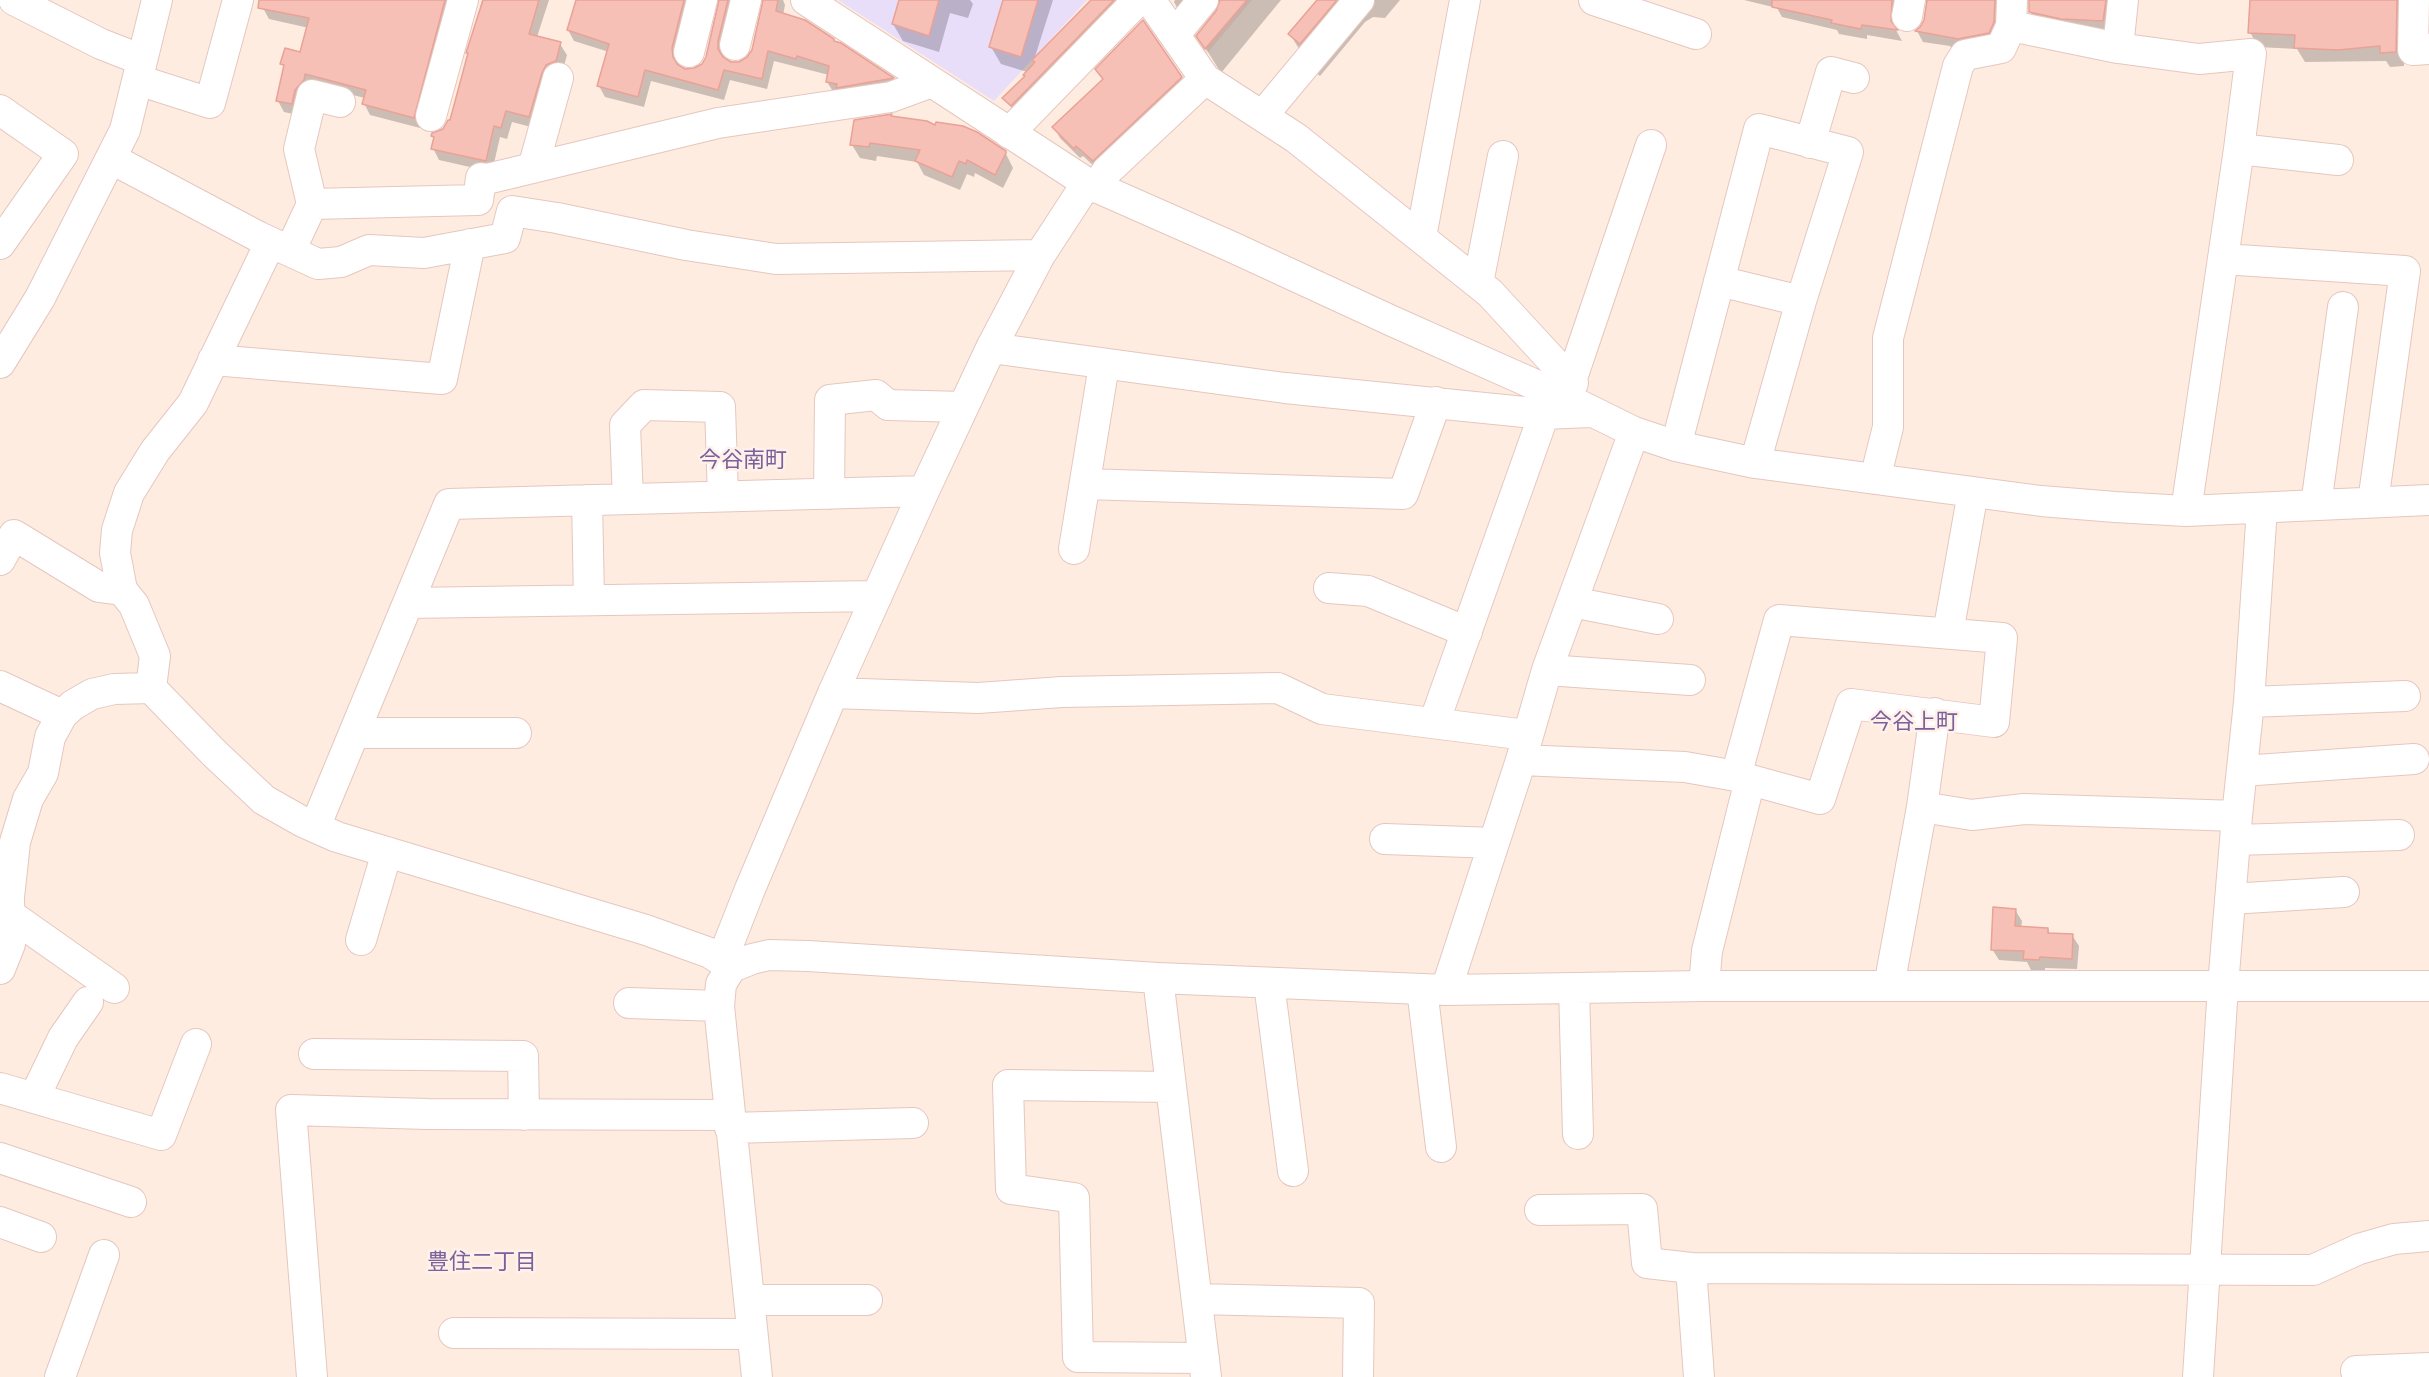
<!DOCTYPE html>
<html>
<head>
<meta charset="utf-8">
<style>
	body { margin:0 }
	canvas { display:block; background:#feece1 }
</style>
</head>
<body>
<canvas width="2429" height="1377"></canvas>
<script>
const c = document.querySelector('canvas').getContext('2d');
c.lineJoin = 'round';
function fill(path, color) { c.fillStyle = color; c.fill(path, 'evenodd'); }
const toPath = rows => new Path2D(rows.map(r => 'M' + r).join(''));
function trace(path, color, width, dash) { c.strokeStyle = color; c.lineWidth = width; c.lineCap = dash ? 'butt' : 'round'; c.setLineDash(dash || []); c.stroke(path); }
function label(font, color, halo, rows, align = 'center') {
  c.font = font + ' Arial,"Noto Sans JP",sans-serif'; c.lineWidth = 5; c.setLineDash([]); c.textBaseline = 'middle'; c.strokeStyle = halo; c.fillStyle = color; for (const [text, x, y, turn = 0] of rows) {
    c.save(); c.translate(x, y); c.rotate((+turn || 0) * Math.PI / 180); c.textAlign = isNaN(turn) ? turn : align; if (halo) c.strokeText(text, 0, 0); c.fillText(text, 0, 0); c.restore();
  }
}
const residential = toPath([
	[1207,0,1252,0,1205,56,1186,26]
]);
const education = toPath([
	[838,0,1087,0,994,101]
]);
const shadow = toPath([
	[265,0,457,0,452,7,420,128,370,115,364,103,365,98,311,85,298,115,284,112,278,101,285,69,282,64,302,54,309,28,269,19,263,8],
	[482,0,549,0,537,37,560,44,567,55,562,73,535,128,512,122,507,139,500,137,492,172,439,160,433,148,435,140,432,136,452,122],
	[578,0,695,0,678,60,678,66,684,70,694,70,702,65,707,57,720,0,739,0,724,53,724,60,730,63,740,63,748,58,753,50,764,0,783,0,785,5,783,15,840,45,893,79,898,89,834,93,827,82,829,75,774,61,767,89,730,80,724,100,651,81,644,107,605,97,599,86,609,52,574,41,568,30],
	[901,0,970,0,973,4,968,18,950,13,939,52,903,41,893,24],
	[1005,0,1053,0,1034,60,1093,0,1131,0,1018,116,1004,98,1026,77,1027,72,1001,64,991,47],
	[1175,0,1281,0,1221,73,1198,36,1218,8,1211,9,1188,27,1174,2],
	[1319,0,1400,0,1385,18,1373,17,1365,22,1320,76,1310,67,1290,34],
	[1744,0,1896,0,1896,30,1902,41,1867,35,1867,39,1839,34,1837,30,1782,17,1777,8],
	[1928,0,2006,0,1999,34,1952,49,1950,46,1923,42,1917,31,1925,20],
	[2029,0,2114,0,2109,31,2037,23,2030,12],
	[2251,0,2413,0,2405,15,2404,66,2390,67,2386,61,2305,62,2297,49,2258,47,2250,32],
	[1097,69,1181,77,1187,88,1099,171,1083,156,1080,158,1060,138,1054,127,1103,81],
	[891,116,1005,152,1013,168,1003,188,975,173,974,177,967,174,960,190,924,175,917,162,877,156,876,161,860,158,852,145,855,121],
	[2015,910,2022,921,2021,928,2048,929,2050,934,2072,935,2079,946,2077,969,2045,968,2045,970,2031,970,2027,962,1999,960,1992,949]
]);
const building = toPath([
	[259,0,445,0,414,118,362,104,366,90,305,74,304,80,295,90,292,104,276,101,284,65,280,64,285,48,300,52,309,18,258,8,259,0],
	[483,0,539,0,529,34,561,42,556,61,546,65,542,73,529,117,506,111,501,128,494,126,486,161,431,149,434,137,431,136,432,133,443,129,448,120,450,120,468,53,466,53,483,0],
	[576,0,684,0,672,48,673,57,677,64,685,69,694,68,702,64,706,57,719,0,728,0,718,41,718,49,723,57,731,62,739,62,747,57,752,50,763,0,778,0,776,11,805,20,834,39,834,41,841,43,894,78,836,88,837,84,826,82,829,66,797,56,796,59,768,51,762,79,724,70,718,90,645,70,638,97,597,86,609,44,567,30,576,0],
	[899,0,939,0,929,36,892,24,899,0],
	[1003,0,1038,0,1021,57,989,47,1003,0],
	[1091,0,1114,0,1011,106,1002,98,1025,76,1023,75,1035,62,1032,60,1091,0],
	[1220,0,1247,0,1205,49,1196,36,1216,11,1220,0],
	[1317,0,1337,0,1300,44,1288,34,1317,0],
	[1772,0,1892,0,1891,21,1898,30,1862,25,1861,29,1831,23,1832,20,1772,7,1772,0],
	[1927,0,1995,0,1994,22,1989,33,1958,39,1915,31,1920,27,1924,20,1927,0],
	[2029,0,2106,0,2103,21,2061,19,2029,12,2029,0],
	[2250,0,2397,0,2396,52,2380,53,2380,46,2338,50,2294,48,2295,35,2248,33,2250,0],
	[1143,20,1182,77,1093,161,1076,146,1074,149,1052,127,1103,79,1095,69,1143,20],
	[892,114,891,116,927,121,935,125,936,122,963,126,977,132,1006,151,1006,153,995,175,967,160,966,164,959,161,952,177,915,161,920,150,870,143,869,147,850,145,854,120,892,114],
	[1993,907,2016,909,2015,926,2048,928,2048,933,2073,934,2072,959,2040,957,2039,960,2023,959,2024,951,1991,950,1993,907]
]);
const minor = toPath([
	[14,0,101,44,142,60],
	[806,0,1087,183,1232,247,1392,321,1565,398,1634,432,1676,446,1755,463,2041,501,2115,507,2186,511,2429,500],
	[1150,0,1205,79,1296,138,1490,293,1573,383,1565,398],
	[1594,0,1696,34],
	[2414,0,2413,50,2429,49],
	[1907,16,1910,0],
	[2011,26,2118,48,2199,59,2251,54,2239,149,2186,511],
	[1175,34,1203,0],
	[735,45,746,0],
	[2118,48,2123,0],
	[689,52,702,0],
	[138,80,210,103,238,0],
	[0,110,63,154,0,244],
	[1263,115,1359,0],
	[431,116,463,0],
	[1009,133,1138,0],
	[1810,143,1831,72,1854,78],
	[2239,149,2338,160],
	[112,159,259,237,318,264,341,262,369,250,424,253,505,238,512,211,557,218,686,245,776,259,1040,255],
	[533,168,558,78],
	[1096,188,1107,171,1205,79],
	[312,204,478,200,481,178,487,179,718,123,891,97,932,82],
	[1421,237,1465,0],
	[290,251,312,204,299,149,312,95,340,102],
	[2223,259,2405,271,2373,502],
	[1719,281,1801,301],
	[1478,283,1503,156],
	[991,348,1285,388,1544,414,1590,412],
	[213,360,442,379,470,244],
	[0,363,40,298,125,130,157,0],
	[1571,381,1651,145],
	[1676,446,1759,129,1848,152,1801,301,1755,463],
	[1875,479,1888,427,1888,338,1958,66,1965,55,2001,48,2011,26,2012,0],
	[1085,484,1403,494,1436,402],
	[829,494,830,400,876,395,888,405,963,407],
	[628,499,625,425,644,405,720,407,723,496],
	[587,500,589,600],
	[2316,505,2343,307],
	[1074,549,1104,365],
	[0,560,14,535,99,587,122,590],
	[1329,588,1368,591,1467,632],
	[1572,602,1658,619],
	[408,603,877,596],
	[1948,633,1973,492],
	[1547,670,1690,680],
	[0,686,62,715],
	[151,688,155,656,134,605,122,590,115,553,117,530,129,493,155,451,193,403,270,243],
	[833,693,978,698,1062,692,1278,688,1322,709,1526,735],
	[2249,702,2405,696],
	[1434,723,1544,414],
	[354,733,516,733],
	[1521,760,1685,767,1736,776,1820,799,1851,704,1994,722,2002,638,1779,620,1736,776],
	[2242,771,2414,759],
	[1922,807,1972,815,2024,809,2237,816],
	[315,827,449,504,924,491],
	[1385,839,1494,843],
	[2236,840,2399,835],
	[2230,899,2344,892],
	[9,914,114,988],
	[361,940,387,852],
	[732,967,726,950,750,889,833,693,924,491,991,348,1040,255,1087,183],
	[0,969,10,944,9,897,15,842,28,799,43,773,50,737,62,715,73,705,92,694,114,689,151,688,214,753,264,800,303,822,337,837,646,930,710,953,732,967],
	[1158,978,1206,1377],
	[1269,983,1293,1171],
	[1704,986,1707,951,1750,780],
	[1889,986,1922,807,1935,713],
	[1574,988,1578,1134],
	[1422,989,1441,1147],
	[1446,990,1521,760,1547,670,1634,432],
	[629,1003,719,1006],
	[314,1054,523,1056,524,1115],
	[1171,1087,1008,1085,1011,1189,1074,1198,1078,1357,1204,1358],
	[0,1088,161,1135,196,1044],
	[34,1098,63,1038,88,1002],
	[730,1128,913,1123],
	[0,1158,131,1202],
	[1540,1210,1642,1209,1647,1263,1691,1268],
	[0,1222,41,1237],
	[1197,1299,1359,1303,1358,1377],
	[749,1300,867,1300],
	[454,1333,752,1334],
	[2356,1371,2429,1368],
	[60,1377,104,1255],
	[312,1377,291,1110,427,1114,728,1115],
	[757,1377,719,1006,721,984,729,971,732,967,752,959,769,955,808,956,1158,978,1446,990,1704,986,2429,986],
	[1699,1377,1691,1268,2313,1270,2359,1249,2394,1239,2429,1236],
	[2198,1377,2223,986,2237,816,2249,702,2262,508]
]);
const neighbourhoodNames = [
	["今谷南町",743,461],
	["今谷上町",1914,723],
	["豊住二丁目",482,1263]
];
fill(residential, '#f8ded2');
fill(education, '#e9defa');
fill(shadow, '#0003');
fill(building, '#f6c0b7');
trace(building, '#eaa196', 1.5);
trace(minor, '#e5c7bf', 32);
trace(minor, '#fff', 30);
label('22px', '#79619c', '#fff1e9', neighbourhoodNames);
</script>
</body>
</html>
